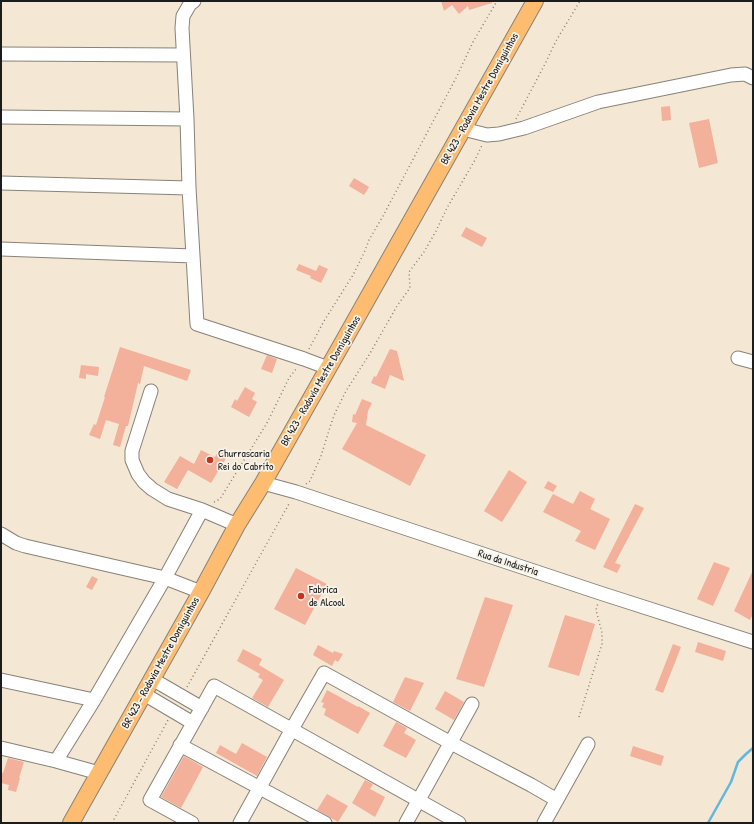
<!DOCTYPE html>
<html>
<head>
<meta charset="utf-8">
<style>
	body { margin:0 }
	#map { position:relative; width:754px; height:824px; overflow:hidden; background:#f4e7d3; font-family:"Patrick Hand",sans-serif }
	canvas { display:block }
	.frame { position:absolute; inset:0; border:2px solid #1c1c1c; pointer-events:none }
</style>
</head>
<body>
<div id="map">
<canvas width="754" height="824"></canvas>
<div class="frame"></div>
</div>
<script>
const c = document.querySelector('canvas').getContext('2d');
c.lineJoin = 'round';
const toPath = rows => new Path2D(rows.map(r => 'M' + r).join(''));
function trace(path, color, width, dash) { c.strokeStyle = color; c.lineWidth = width; c.lineCap = dash ? 'butt' : 'round'; c.setLineDash(dash || []); c.stroke(path); }
function fill(path, color) { c.fillStyle = color; c.fill(path, 'evenodd'); }
function label(font, color, halo, rows, align = 'center') {
  c.font = font + ' "Patrick Hand",sans-serif'; c.lineWidth = 3.5; c.setLineDash([]); c.textBaseline = 'middle'; c.strokeStyle = halo; c.fillStyle = color; for (const [text, x, y, turn = 0] of rows) {
    c.save(); c.translate(x, y); c.rotate((+turn || 0) * Math.PI / 180); c.textAlign = isNaN(turn) ? turn : align; if (halo) c.strokeText(text, 0, 0); c.fillText(text, 0, 0); c.restore();
  }
}
const stream = toPath([
	[708,823,731,782,738,762,746,754,753,748]
]);
const building = toPath([
	[441,1,492,1,492,3,469,10,468,6,459,14,452,5,444,11],
	[670,106,671,120,662,121,661,107],
	[709,119,718,163,699,168,689,123],
	[354,178,369,187,364,195,349,186],
	[466,227,487,238,482,247,461,236],
	[299,264,316,271,319,265,328,269,321,283,310,278,311,276,296,270],
	[120,347,191,370,187,381,144,366,140,384,138,383,128,426,126,426,120,447,113,445,119,424,106,420,100,439,89,435,94,424,96,425,105,397,104,397],
	[390,349,397,351,404,381,390,375,385,389,371,383,374,376,376,377],
	[267,355,277,359,272,373,261,369],
	[81,365,99,367,98,376,86,374,86,379,79,378],
	[245,387,255,393,252,399,257,402,249,417,231,407,235,399,237,401],
	[362,399,372,403,368,411,366,425,426,455,410,486,342,449,357,423,352,422,353,414,355,415],
	[201,450,215,457,219,450,228,455,211,483,188,470,177,489,164,482,180,456,194,464],
	[509,470,527,482,502,522,484,511],
	[548,481,557,486,553,492,544,488],
	[580,491,595,499,590,509,610,519,595,550,575,541,581,531,543,512,553,494,573,504],
	[635,504,644,508,615,563,621,565,617,573,603,567],
	[714,562,730,568,713,606,697,599],
	[296,568,327,584,305,625,274,609],
	[753,570,753,614,750,620,734,611],
	[92,576,98,579,92,590,86,587],
	[485,597,513,605,484,687,456,679],
	[565,615,595,624,579,676,548,667],
	[698,642,726,651,723,661,695,652],
	[673,644,681,647,663,693,655,690],
	[318,645,333,653,334,651,343,654,338,662,335,660,332,666,313,655],
	[243,649,262,659,259,665,284,680,268,707,252,698,263,680,258,677,260,674,237,661],
	[405,677,424,683,410,711,393,702],
	[327,690,358,707,358,706,370,713,358,734,324,715,326,709,322,707,324,703,321,702],
	[445,691,464,702,454,720,435,709],
	[396,722,407,728,404,733,416,740,406,758,383,746],
	[242,743,267,757,257,776,216,753,220,745,236,754],
	[633,746,664,756,661,766,630,756],
	[184,756,203,767,181,808,161,797],
	[8,758,24,762,19,778,20,778,16,792,8,790,9,785,1,783,2,773,3,773],
	[365,780,373,784,370,789,385,797,375,817,352,803],
	[327,794,348,806,338,822,317,810]
]);
const path = toPath([
	[516,119,545,64,556,41,580,1],
	[309,349,324,321,353,275,364,253,369,240,383,216,456,78,473,42,497,1],
	[306,484,310,481,321,456,331,424,335,413,346,391,369,355,397,306,410,288,409,272,424,252,436,231,447,208,475,160,482,145],
	[214,502,220,499,267,423,289,378,296,369],
	[187,687,290,502],
	[579,717,602,644,602,633,596,610,598,603],
	[112,823,168,720]
]);
const minor = toPath([
	[194,1,190,4,183,16,182,28,187,119,189,188,197,324,304,359,328,368],
	[1,54,183,55],
	[1,117,187,119],
	[463,129,487,135,499,134,524,128,598,102,731,75,745,74,753,78],
	[1,183,189,188],
	[1,249,193,256],
	[738,358,753,362],
	[151,391,132,451,132,460,138,474,144,482,152,489,168,499,202,510,237,525],
	[263,483,296,492,600,593,753,642],
	[1,534,16,543,25,546,165,578,201,592],
	[152,679,202,708],
	[1,680,94,700],
	[144,694,193,723],
	[180,745,325,823],
	[1,748,56,761,99,773],
	[56,761,94,700,165,578,202,510],
	[192,823,150,800,214,686,459,823],
	[240,823,292,729,324,673,451,743,531,785,557,800],
	[406,823,472,704],
	[544,823,588,744]
]);
const major = toPath([
	[71,823,201,592,237,525,263,483,343,342,535,1]
]);
const markers = [
	[210,460,4,"#c8321e"],
	[301,596,4,"#c8321e"]
];
const streetNames = [
	["BR 423 - Rodovia Mestre Domiguinhos",480,99,-61],
	["BR 423 - Rodovia Mestre Domiguinhos",321,381,-60],
	["Rua da Industria",508,563,18],
	["BR 423 - Rodovia Mestre Domiguinhos",161,663,-61]
];
const poiNames = [
	["Churrascaria",218,454],
	["Rei do Cabrito",218,467],
	["Fabrica",309,590],
	["de Alcool",309,603]
];
trace(stream, '#61b7dd', 2.5);
fill(building, '#f3b09a');
trace(minor, '#888278', 15);
trace(major, '#888278', 18);
trace(path, '#888278', 1.5, [1, 3]);
trace(minor, '#fff', 13);
trace(major, '#febc70', 16);
for (const [x, y, r, color] of markers) { const dot = new Path2D(); dot.arc(x, y, r, 0, 2 * Math.PI); c.fillStyle = color; c.fill(dot); trace(dot, '#f7f3e8', 1.5); }
label('11px', '#1c1c1c', '#f7f3e8', streetNames);
label('11px', '#1c1c1c', '#f7f3e8', poiNames, 'left');
</script>
</body>
</html>
